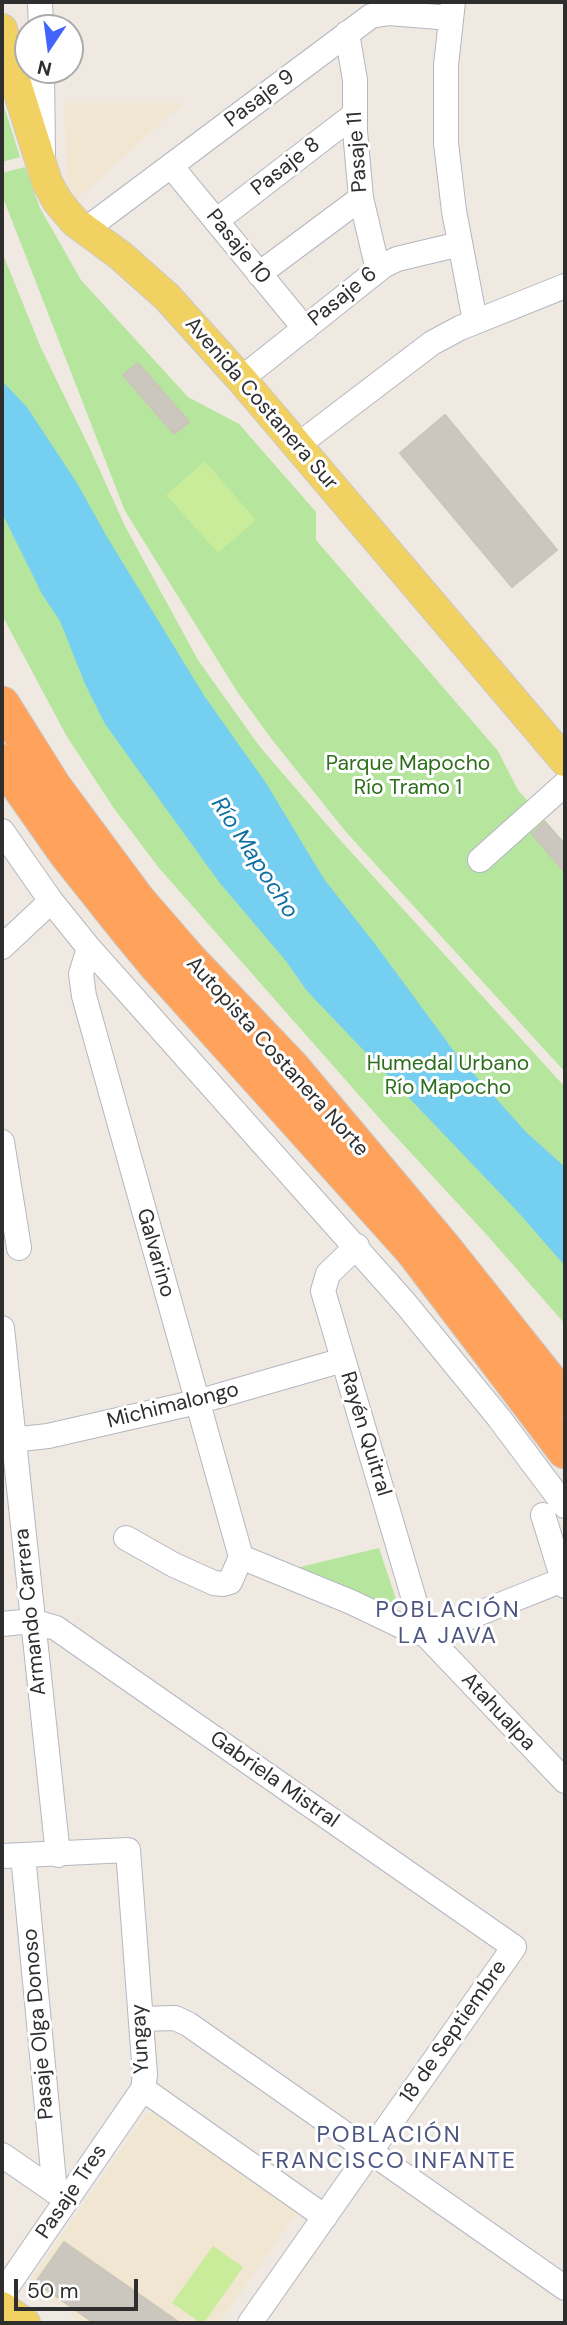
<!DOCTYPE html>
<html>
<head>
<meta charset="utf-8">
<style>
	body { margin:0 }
	#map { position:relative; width:567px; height:2325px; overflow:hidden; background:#efe9e1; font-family:"DM Sans",sans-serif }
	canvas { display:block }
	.frame { position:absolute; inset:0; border:4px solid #2e2e2e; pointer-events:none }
	.north { position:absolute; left:14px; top:14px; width:70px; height:70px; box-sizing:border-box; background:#fff; border:2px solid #ababab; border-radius:50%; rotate:193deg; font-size:19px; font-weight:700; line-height:28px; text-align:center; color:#2e2e2e }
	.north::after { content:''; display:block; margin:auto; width:24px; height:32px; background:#4264fb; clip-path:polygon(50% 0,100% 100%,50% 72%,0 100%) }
	.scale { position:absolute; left:14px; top:2279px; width:124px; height:32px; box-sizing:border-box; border:4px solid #2e2e2e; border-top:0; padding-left:9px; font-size:21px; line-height:24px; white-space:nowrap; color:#2e2e2e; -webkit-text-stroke:5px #fff; paint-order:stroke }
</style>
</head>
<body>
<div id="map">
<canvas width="567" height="2325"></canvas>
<div class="frame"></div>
<div class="north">N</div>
<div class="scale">50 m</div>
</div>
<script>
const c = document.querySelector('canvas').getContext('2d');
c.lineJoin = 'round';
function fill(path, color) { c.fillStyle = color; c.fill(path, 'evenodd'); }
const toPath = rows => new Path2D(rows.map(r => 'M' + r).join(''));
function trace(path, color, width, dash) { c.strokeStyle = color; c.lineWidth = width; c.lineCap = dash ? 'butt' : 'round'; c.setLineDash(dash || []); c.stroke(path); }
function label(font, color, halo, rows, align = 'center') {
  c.font = font + ' "DM Sans",sans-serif'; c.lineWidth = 6; c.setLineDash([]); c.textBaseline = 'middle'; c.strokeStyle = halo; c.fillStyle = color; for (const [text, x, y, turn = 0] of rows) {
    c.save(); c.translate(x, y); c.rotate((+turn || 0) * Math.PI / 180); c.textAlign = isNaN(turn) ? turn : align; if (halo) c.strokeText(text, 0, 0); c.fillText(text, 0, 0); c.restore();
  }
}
const education = toPath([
	[64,103,183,103,76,200,68,189],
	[154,2112,297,2213,219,2323,81,2323,71,2316,71,2311,57,2302,52,2303,27,2285,147,2113]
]);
const green = toPath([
	[2,100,20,157,2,162],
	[25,167,40,208,81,280,188,397,239,424,316,512,316,540,498,751,518,790,565,843,565,1072,346,832,273,741,238,693,125,511,2,195,2,173],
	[2,252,41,348,91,451,125,526,198,660,260,747,341,841,565,1087,565,1324,486,1234,387,1127,159,868,113,807,66,735,2,615],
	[379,1548,396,1599,397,1608,394,1616,292,1569]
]);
const pitch = toPath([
	[205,461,256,520,218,553,166,495],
	[213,2246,243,2267,204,2323,201,2323,172,2303]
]);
const water = toPath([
	[2,381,27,407,77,483,107,537,205,697,266,783,324,879,375,944,456,1054,527,1133,565,1167,565,1266,518,1212,307,991,286,961,219,882,105,724,85,684,60,621,42,594,2,513]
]);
const building = toPath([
	[138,363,189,422,174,434,123,375,138,363],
	[445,415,557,550,512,587,400,453,445,415],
	[545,822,565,845,565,872,532,834,545,822],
	[64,2242,180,2323,94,2323,36,2282,64,2242]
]);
const minor = toPath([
	[40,2,41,28],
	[453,2,446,65,446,143,454,211,475,321],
	[347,33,355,80,355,131,361,198,378,270],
	[42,70,43,153],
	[171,166,305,329],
	[216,221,355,114],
	[85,230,371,16,389,13,451,18],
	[259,274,361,198],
	[241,379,383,266,397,259,460,244],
	[298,445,432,343,460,328,565,286],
	[2,831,51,901,89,948,405,1303,499,1418,565,1506],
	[480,860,565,784],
	[2,947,51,901],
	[89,948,81,974,84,996,241,1557],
	[2,1142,19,1248],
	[357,1246,328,1274,323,1291,424,1633,565,1781],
	[2,1328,58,1855],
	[2,1441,48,1436,197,1402,343,1360],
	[543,1515,565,1586],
	[126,1538,174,1565,214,1583,223,1584,230,1582,241,1557],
	[241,1557,351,1602,416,1633,435,1631,565,1579],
	[2,1624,32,1621,56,1628,514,1947,250,2323],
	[23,1855,55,2192],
	[2,1856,128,1850,145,2075,143,2089,2,2294],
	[141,2019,175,2018,188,2024,565,2288],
	[143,2089,325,2217],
	[2,2155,63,2197]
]);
const major = toPath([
	[2,29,12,71,47,182,58,202,75,222,121,256,167,297,241,379,565,761],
	[2,2307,25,2323]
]);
const highway = toPath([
	[2,704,54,787,137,899,189,959,291,1066,444,1248,565,1400],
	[2,762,66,853,128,931,157,966,413,1251,565,1451]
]);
const streetNames = [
	["Pasaje 9",260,99,-37],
	["Pasaje 11",358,152,-94],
	["Pasaje 8",286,167,-38],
	["Pasaje 10",238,247,51],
	["Pasaje 6",343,297,-39],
	["Avenida Costanera Sur",261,404,49],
	["Autopista Costanera Norte",277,1057,48],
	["Galvarino",155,1253,74],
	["Michimalongo",173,1406,-14],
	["Rayén Quitral",365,1434,73],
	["Armando Carrera",31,1612,-96],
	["Atahualpa",498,1712,47],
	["Gabriela Mistral",274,1780,35],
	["Pasaje Olga Donoso",39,2024,-95],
	["18 de Septiembre",454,2032,-55],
	["Yungay",141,2039,-93],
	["Pasaje Tres",72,2192,-56]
];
const parkNames = [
	["Parque Mapocho",408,764],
	["Río Tramo 1",408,788],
	["Humedal Urbano",448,1064],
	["Río Mapocho",448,1088]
];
const waterNames = [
	["Río Mapocho",254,858,57]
];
const neighbourhoodNames = [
	["POBLACIÓN",448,1611],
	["LA JAVA",448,1637],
	["POBLACIÓN",389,2136],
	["FRANCISCO INFANTE",389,2162]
];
fill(education, '#f0e6d1');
fill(green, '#b6e59e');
fill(pitch, '#c9ec9a');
fill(water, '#75cff0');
fill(building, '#cbc7bf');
trace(building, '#cbc5ba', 2);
trace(minor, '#b4b7c1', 26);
trace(major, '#c9c9c9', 32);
trace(highway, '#c9c9c9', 37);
trace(minor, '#fff', 24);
trace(major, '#f2d163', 30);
trace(highway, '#ffa35c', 35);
label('21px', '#2e2e2e', '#fff', streetNames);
label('21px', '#2c6e1b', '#fff', parkNames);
label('italic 23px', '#0d6fa3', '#fff', waterNames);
c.letterSpacing = '2px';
label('23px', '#4d5680', '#fff', neighbourhoodNames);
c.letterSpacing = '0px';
</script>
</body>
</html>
